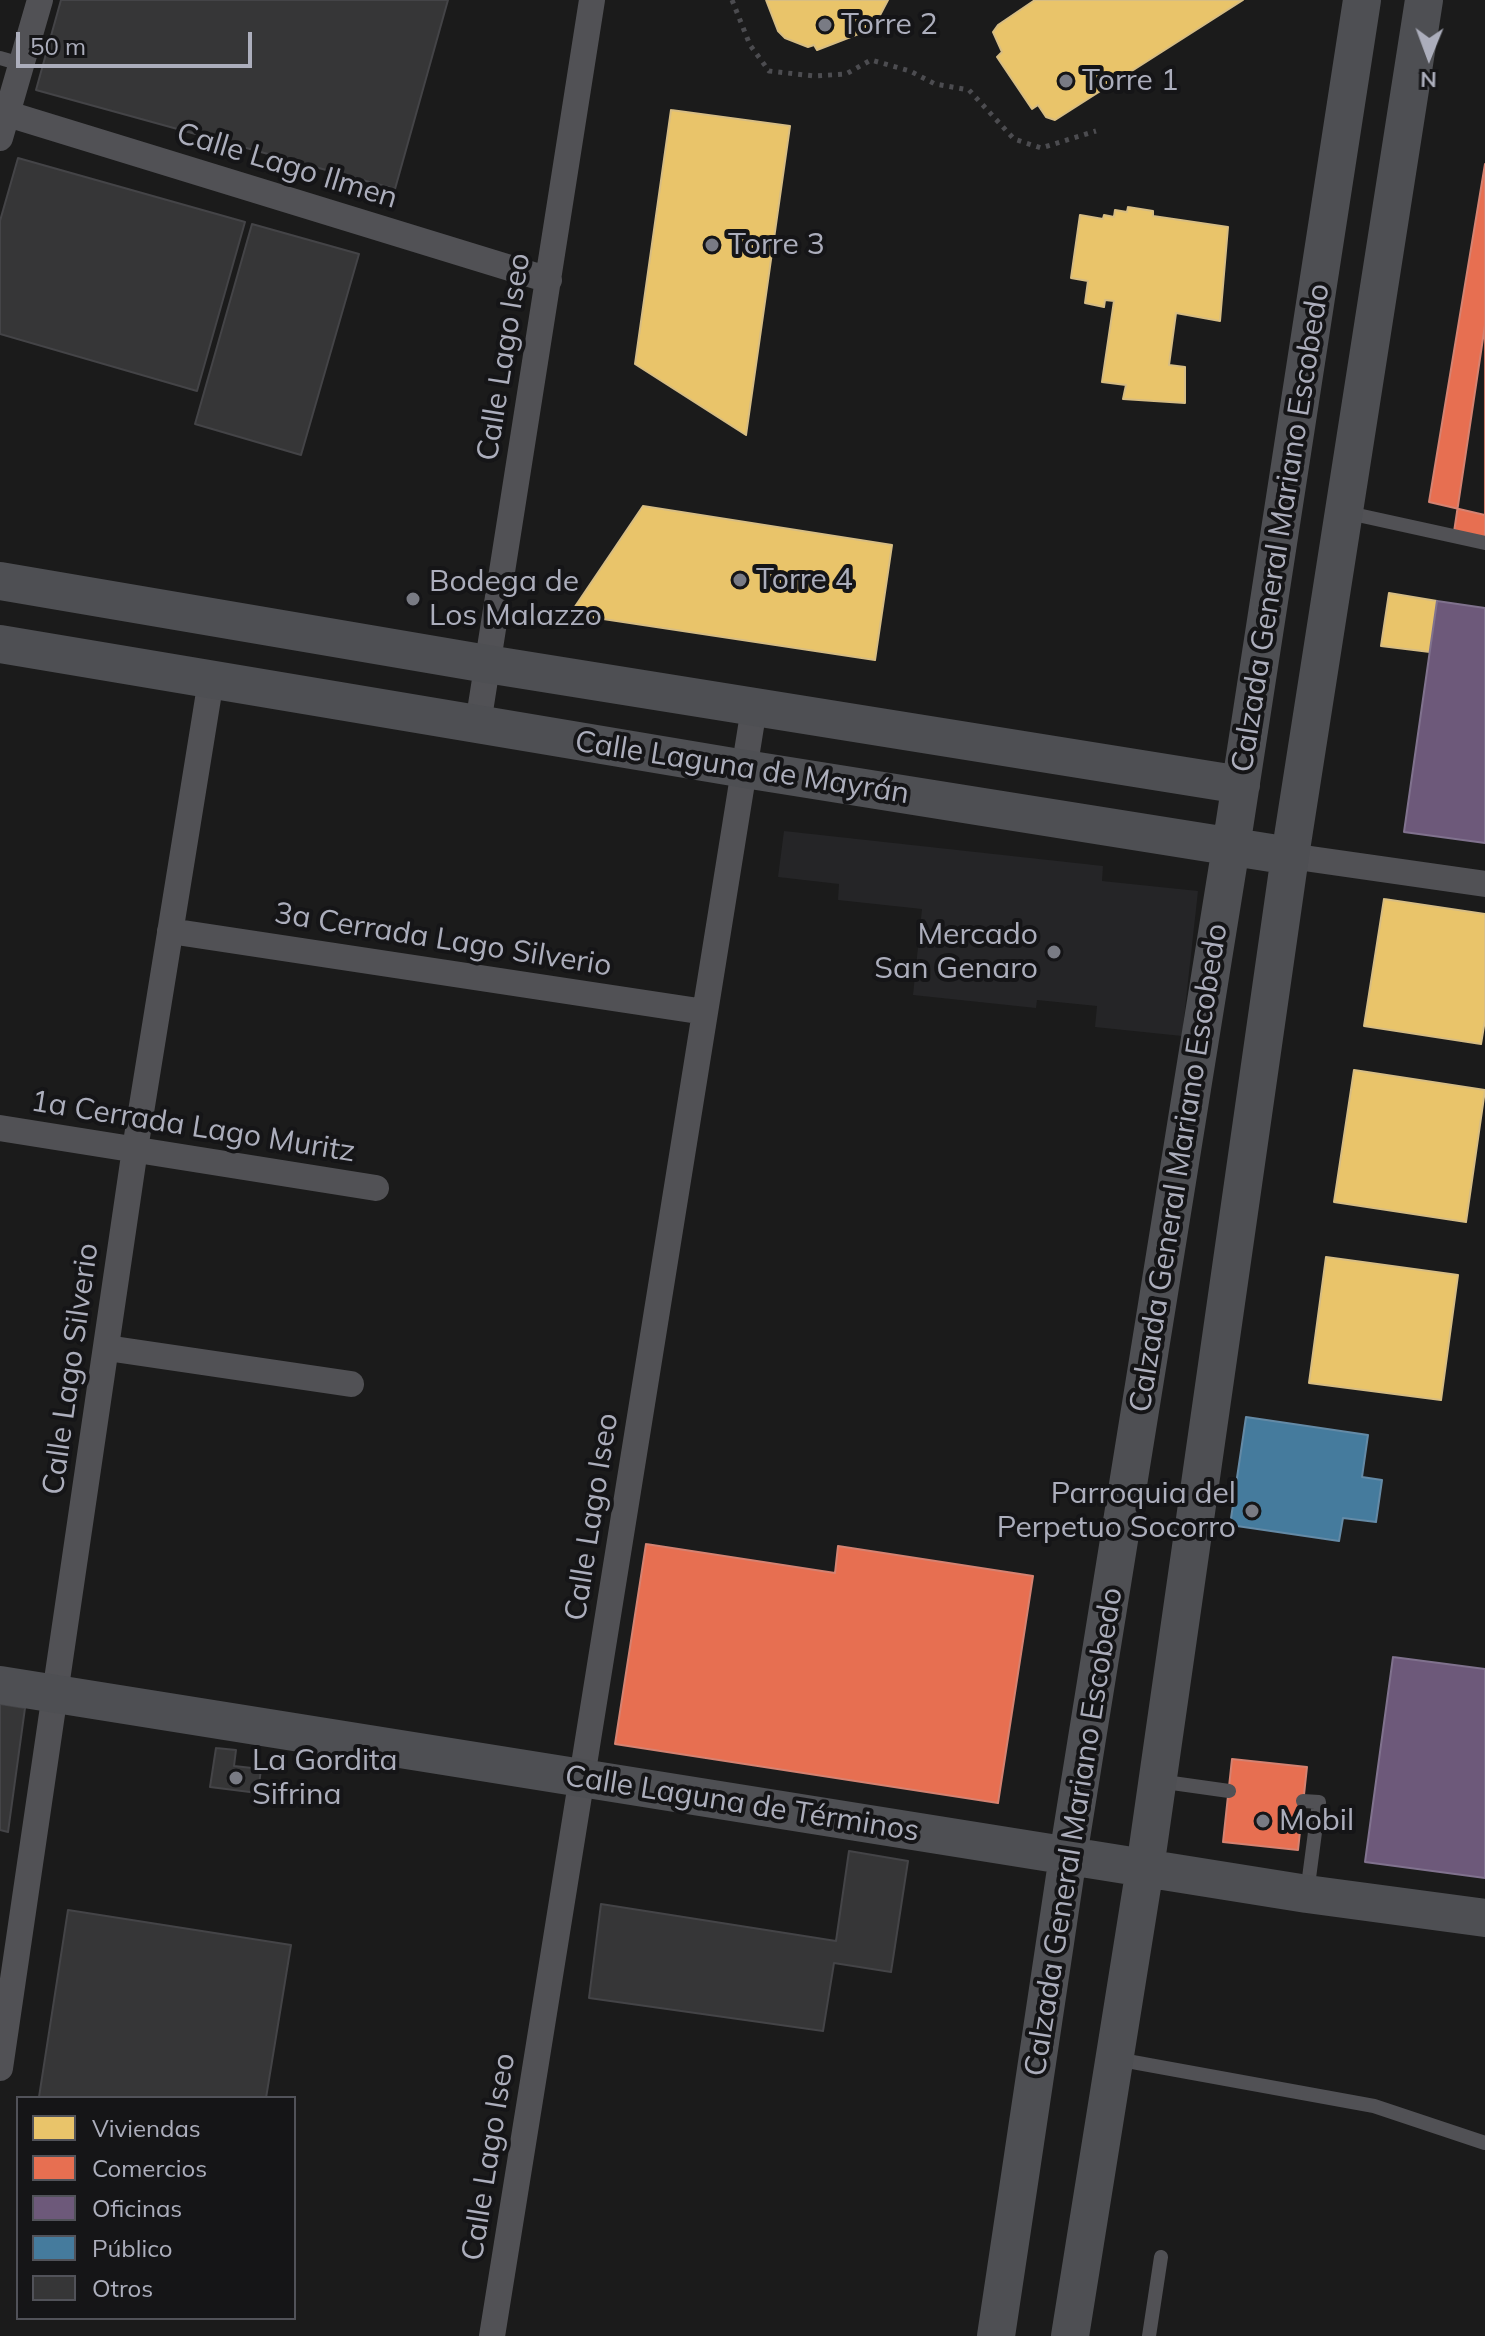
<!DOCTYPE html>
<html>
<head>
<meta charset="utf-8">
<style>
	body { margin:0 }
	#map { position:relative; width:1485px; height:2336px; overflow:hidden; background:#1b1b1b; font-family:Mulish,sans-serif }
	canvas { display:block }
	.legend { position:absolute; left:16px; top:2096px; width:280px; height:224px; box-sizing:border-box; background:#151517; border:2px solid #515259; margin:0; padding:10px 14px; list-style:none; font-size:24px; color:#acaebc }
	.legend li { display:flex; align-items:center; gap:16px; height:40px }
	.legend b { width:40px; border:2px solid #515259 }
	.north { position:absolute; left:1389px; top:16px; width:80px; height:80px; -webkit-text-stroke:6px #151517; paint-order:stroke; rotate:181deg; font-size:22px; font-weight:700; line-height:32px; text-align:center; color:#acaebc }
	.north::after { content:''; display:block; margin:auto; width:28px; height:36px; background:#acaebc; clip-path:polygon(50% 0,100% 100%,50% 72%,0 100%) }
	.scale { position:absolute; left:16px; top:32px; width:236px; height:36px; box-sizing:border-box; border:4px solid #acaebc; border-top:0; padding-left:10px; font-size:24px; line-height:28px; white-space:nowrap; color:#acaebc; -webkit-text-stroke:6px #151517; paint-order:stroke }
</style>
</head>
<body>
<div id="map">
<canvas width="1485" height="2336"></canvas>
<ul class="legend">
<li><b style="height:22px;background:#e9c46a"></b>Viviendas</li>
<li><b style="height:22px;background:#e76f51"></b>Comercios</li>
<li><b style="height:22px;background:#6d597a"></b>Oficinas</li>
<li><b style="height:22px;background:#457b9d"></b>Público</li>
<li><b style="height:22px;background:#363637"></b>Otros</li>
</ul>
<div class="north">N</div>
<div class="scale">50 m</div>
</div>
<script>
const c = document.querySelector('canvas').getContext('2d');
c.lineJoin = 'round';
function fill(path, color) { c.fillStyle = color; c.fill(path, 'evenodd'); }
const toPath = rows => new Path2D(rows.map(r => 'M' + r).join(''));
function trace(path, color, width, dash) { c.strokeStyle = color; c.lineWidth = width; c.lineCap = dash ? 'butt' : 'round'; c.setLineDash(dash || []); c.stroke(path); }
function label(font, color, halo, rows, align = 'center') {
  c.font = font + ' Mulish,sans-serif'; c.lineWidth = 8; c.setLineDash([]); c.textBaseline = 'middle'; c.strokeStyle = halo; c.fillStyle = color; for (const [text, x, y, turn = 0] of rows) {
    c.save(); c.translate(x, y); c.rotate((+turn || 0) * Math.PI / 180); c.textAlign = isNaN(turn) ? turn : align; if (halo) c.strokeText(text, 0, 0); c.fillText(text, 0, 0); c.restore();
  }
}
const built = toPath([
	[784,831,1103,866,1102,881,1198,891,1182,1036,1095,1027,1097,1006,1037,1000,1036,1008,913,995,922,909,838,900,839,884,778,877]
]);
const homes = toPath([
	[766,0,888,0,878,19,872,22,874,28,817,50,814,45,808,47,785,38,778,31,766,0],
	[1035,0,1243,0,1055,120,1046,117,1038,105,1032,109,997,57,1002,52,993,32,998,25,1035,0],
	[671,110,790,126,746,435,635,364,671,110],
	[1128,207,1153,211,1153,216,1228,227,1220,321,1176,313,1169,365,1185,367,1185,403,1123,399,1126,385,1102,382,1114,301,1105,300,1104,307,1085,303,1088,281,1071,278,1080,215,1103,219,1104,215,1114,217,1115,210,1127,212,1128,207],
	[643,506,892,545,875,660,570,614,643,506],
	[1389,593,1437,601,1430,652,1381,646,1389,593],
	[1384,899,1485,914,1485,1020,1481,1044,1364,1026,1384,899],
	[1354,1070,1485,1090,1466,1222,1334,1202,1354,1070],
	[1326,1257,1458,1275,1441,1400,1309,1383,1326,1257]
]);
const shops = toPath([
	[1485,164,1485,515,1429,502,1485,164],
	[1485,325,1485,537,1454,532,1485,325],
	[646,1544,835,1573,838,1546,1033,1576,998,1803,615,1744,646,1544],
	[1232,1759,1307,1767,1298,1850,1223,1842,1232,1759]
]);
const offices = toPath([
	[1437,601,1485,608,1485,843,1404,832,1437,601],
	[1393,1657,1485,1669,1485,1878,1365,1862,1393,1657]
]);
const public = toPath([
	[1246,1417,1368,1435,1362,1477,1382,1480,1376,1522,1343,1518,1339,1541,1230,1525,1246,1417]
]);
const building = toPath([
	[61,0,448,0,395,189,36,90,61,0],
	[18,158,245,222,197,391,0,334,0,221,18,158],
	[252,224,359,254,301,455,195,424,252,224],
	[0,1704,25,1708,8,1832,0,1830,0,1704],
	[216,1748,236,1750,234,1766,261,1769,258,1793,210,1787,216,1748],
	[849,1851,908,1861,891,1972,834,1963,823,2031,589,1998,601,1904,836,1941,849,1851],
	[68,1910,291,1945,266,2098,39,2097,68,1910]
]);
const path = toPath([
	[732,0,750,45,769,71,814,76,846,74,871,60,910,71,935,84,969,90,1014,139,1041,148,1096,131]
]);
const lane = toPath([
	[0,58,21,64],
	[1344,512,1485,543],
	[1158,1781,1229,1791],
	[1303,1801,1319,1802,1307,1893],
	[1116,2059,1374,2106,1485,2143],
	[1149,2336,1161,2257]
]);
const street = toPath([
	[8,114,549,280],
	[0,138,40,0],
	[478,724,592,0],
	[1290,856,1485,884],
	[170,931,705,1012],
	[0,1128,376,1188],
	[107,1348,351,1384],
	[0,2068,135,1149,211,680],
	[492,2336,754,708]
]);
const secondary = toPath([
	[0,581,487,664,1241,785],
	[0,644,745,769,1290,856],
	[0,1685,1307,1894,1485,1918],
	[996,2336,1068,1856,1231,847,1362,0],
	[1070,2336,1145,1868,1290,856,1424,0]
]);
const markers = [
	[825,25,8,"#797b84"],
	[1066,81,8,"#797b84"],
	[712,245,8,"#797b84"],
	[740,580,8,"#797b84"],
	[413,599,8,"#797b84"],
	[1054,952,8,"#797b84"],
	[1252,1511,8,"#797b84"],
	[236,1778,8,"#797b84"],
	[1263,1821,8,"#797b84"]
];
const poiNames = [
	["Torre 2",841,25],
	["Torre 1",1082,81],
	["Torre 3",728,245],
	["Torre 4",756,580],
	["Bodega de",429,582],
	["Los Malazzo",429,616],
	["Mercado",1038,935,"right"],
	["San Genaro",1038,969,"right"],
	["Parroquia del",1236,1494,"right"],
	["Perpetuo Socorro",1236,1528,"right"],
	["La Gordita",252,1761],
	["Sifrina",252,1795],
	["Mobil",1279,1821]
];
const streetNames = [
	["Calle Lago Ilmen",287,166,17],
	["Calle Lago Iseo",504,357,-81],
	["Calzada General Mariano Escobedo",1281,528,-81],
	["Calle Laguna de Mayrán",742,768,9],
	["3a Cerrada Lago Silverio",443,940,9],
	["1a Cerrada Lago Muritz",193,1127,9],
	["Calzada General Mariano Escobedo",1179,1168,-81],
	["Calle Lago Silverio",71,1369,-82],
	["Calle Lago Iseo",592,1517,-81],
	["Calle Laguna de Términos",742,1804,9],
	["Calzada General Mariano Escobedo",1074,1832,-81],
	["Calle Lago Iseo",489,2157,-81]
];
fill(built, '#252527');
fill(homes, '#e9c46a');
trace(homes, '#d7bd83', 2);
fill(shops, '#e76f51');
trace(shops, '#d58271', 2);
fill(offices, '#6d597a');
trace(offices, '#80728e', 2);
fill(public, '#457b9d');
trace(public, '#648aa6', 2);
fill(building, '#363637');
trace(building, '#444447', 2);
trace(path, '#4c4c50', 5, [4, 6]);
trace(lane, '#515155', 14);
trace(street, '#515155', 26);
trace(secondary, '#4e4f53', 38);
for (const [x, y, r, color] of markers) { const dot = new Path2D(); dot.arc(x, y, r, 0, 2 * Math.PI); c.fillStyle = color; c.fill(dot); trace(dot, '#151517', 3); }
label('30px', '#acaebc', '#151517', poiNames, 'left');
label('30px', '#acaebc', '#151517', streetNames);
</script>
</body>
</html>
